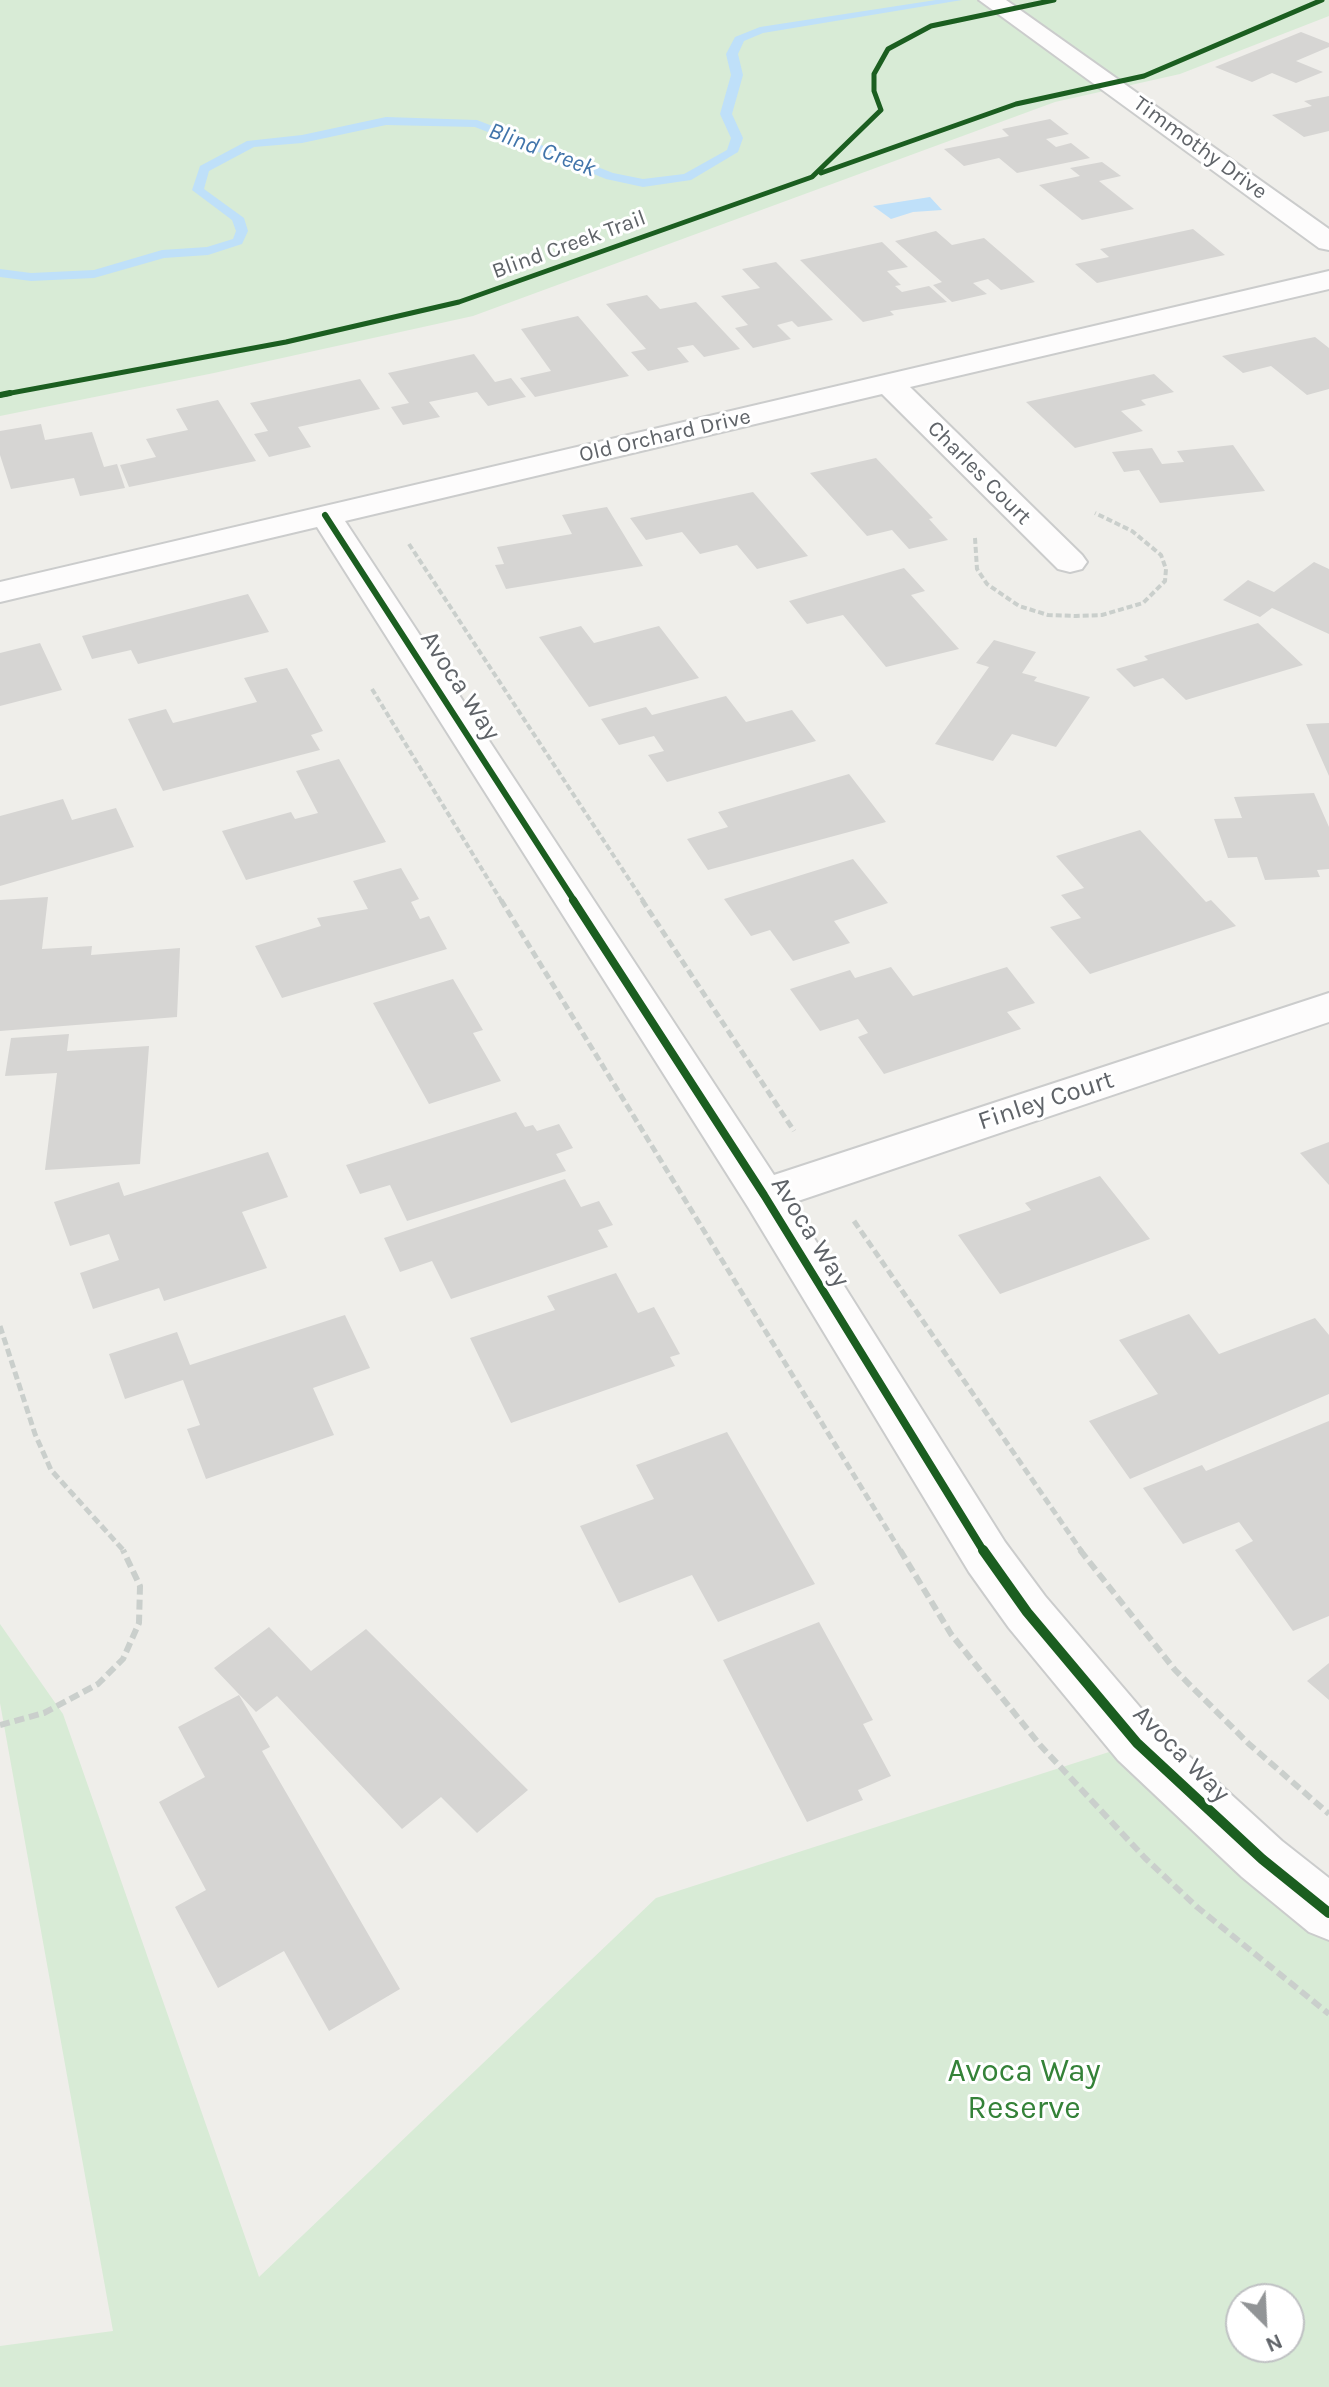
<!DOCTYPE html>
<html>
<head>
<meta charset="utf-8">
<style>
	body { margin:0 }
	#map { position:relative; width:1329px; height:2387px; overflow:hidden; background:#efeeea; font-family:Karla,sans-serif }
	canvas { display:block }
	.north { position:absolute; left:1225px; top:2283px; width:80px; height:80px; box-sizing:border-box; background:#fff; border:2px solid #bfc1c3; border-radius:50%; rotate:156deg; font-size:22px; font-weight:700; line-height:32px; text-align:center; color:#5f6368 }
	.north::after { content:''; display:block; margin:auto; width:28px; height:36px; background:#919496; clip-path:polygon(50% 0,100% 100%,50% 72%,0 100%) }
</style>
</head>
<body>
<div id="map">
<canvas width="1329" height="2387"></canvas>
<div class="north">N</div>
</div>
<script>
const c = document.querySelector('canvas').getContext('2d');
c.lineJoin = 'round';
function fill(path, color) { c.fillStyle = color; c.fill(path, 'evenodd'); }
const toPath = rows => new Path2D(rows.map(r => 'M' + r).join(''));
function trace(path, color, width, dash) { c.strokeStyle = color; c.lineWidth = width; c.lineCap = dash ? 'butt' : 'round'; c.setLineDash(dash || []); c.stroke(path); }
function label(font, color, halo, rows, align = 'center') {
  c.font = font + ' Karla,sans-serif'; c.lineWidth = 6; c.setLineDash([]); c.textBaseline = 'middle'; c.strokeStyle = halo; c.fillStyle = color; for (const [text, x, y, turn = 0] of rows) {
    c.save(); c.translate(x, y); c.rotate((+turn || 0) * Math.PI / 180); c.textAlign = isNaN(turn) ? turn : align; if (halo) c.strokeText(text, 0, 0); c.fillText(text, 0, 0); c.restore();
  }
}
const green = toPath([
	[0,0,1329,0,1329,16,1180,74,1055,102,473,316,214,373,0,416],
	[0,1624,63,1714,259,2277,656,1898,1137,1743,1329,1913,1329,2387,0,2387,0,2346,113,2331,0,1703],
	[1241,2299,1289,2299,1289,2347,1241,2347]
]);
const water = toPath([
	[930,197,942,210,913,212,891,219,873,206]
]);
const stream = toPath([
	[936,0,962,0,763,33,744,41,738,54,743,75,732,114,743,138,738,152,691,180,643,187,606,179,475,127,386,125,302,143,254,147,209,171,204,189,244,218,248,231,242,244,208,255,164,258,94,278,31,281,0,277,0,269,31,273,94,270,162,250,207,247,233,239,236,231,232,220,192,190,200,166,247,141,302,135,386,117,477,120,613,173,643,179,684,174,727,150,731,138,720,114,731,75,726,54,735,37,760,27,936,0]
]);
const building = toPath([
	[1301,32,1329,43,1329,47,1296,61,1323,72,1296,83,1272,73,1252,82,1215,67],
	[1329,96,1329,131,1304,137,1272,115,1312,106,1304,101],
	[1050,119,1069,134,1046,139,1056,147,1071,143,1090,158,1017,173,999,158,964,166,944,149,1009,136,1002,129],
	[1102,162,1121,176,1099,181,1134,209,1082,220,1039,185,1080,176,1070,168],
	[1193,229,1225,255,1097,283,1075,264,1109,257,1100,249],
	[936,231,952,245,984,238,1035,282,1001,290,988,279,973,283,987,294,952,302,933,285,942,282,895,241],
	[882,242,908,267,887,271,901,285,895,286,902,292,929,286,947,302,890,311,894,315,863,322,800,260],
	[776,262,833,320,798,327,792,321,777,325,791,339,753,348,735,328,748,325,721,296,760,288,742,269],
	[647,295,660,309,696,302,740,349,704,357,693,345,677,348,689,362,648,371,631,352,646,349,606,304],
	[578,316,629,376,535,397,520,378,551,371,521,329],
	[1315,337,1329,348,1329,389,1307,395,1271,366,1243,373,1222,356],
	[474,354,495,382,511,378,526,397,488,406,477,392,429,402,440,417,403,425,391,407,409,403,388,373],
	[1154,374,1174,392,1141,400,1146,405,1121,411,1143,431,1075,448,1026,402],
	[360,379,380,409,298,427,311,447,269,457,254,434,268,431,250,403],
	[218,400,256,461,129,487,120,465,156,457,146,439,188,430,176,409],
	[41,424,45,440,92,432,104,467,117,464,125,488,80,496,74,478,11,489,0,455,0,431],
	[1233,445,1265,491,1160,503,1139,470,1124,472,1112,452,1152,448,1162,464,1184,462,1177,451],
	[876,458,933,518,929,519,948,540,909,549,892,530,867,536,810,473],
	[753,492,808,556,757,569,737,545,700,554,682,532,646,540,630,518],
	[607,507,643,566,506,589,495,565,504,564,497,547,572,534,562,515],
	[1314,562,1329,569,1329,634,1272,608,1260,617,1223,600,1248,580,1274,592],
	[904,568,925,591,911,595,959,649,886,667,843,615,807,624,789,601],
	[248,594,269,632,138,664,131,650,92,659,82,636],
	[1258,623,1303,665,1186,700,1163,678,1134,687,1116,669,1148,660,1144,656],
	[581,626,594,643,659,626,699,678,589,707,539,637],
	[994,640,1036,652,1022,673,1037,677,1034,681,1090,697,1056,747,1012,734,993,761,935,744,989,667,976,663],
	[40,643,62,690,0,706,0,653],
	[287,668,323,731,311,735,320,750,163,791,128,719,166,709,173,723,257,702,244,678],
	[726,696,746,722,792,710,816,741,667,782,648,755,664,751,654,736,619,745,601,719,646,707,652,715],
	[1329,723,1329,776,1306,724],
	[339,759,386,842,246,880,222,831,291,812,295,819,318,813,296,771],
	[849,774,886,822,708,870,687,839,728,827,718,812],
	[1314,793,1329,827,1329,869,1317,870,1320,877,1265,880,1257,857,1228,858,1214,819,1242,818,1234,797],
	[63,799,72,820,116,808,134,847,0,886,0,816],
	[1140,830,1206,902,1211,900,1236,926,1090,974,1050,927,1081,918,1061,895,1084,888,1056,856],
	[853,859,888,903,834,921,850,943,793,961,770,930,751,936,724,899],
	[401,868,419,899,411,902,420,919,429,916,447,949,282,998,255,946,321,926,317,918,368,909,353,881],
	[48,897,42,949,92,946,91,955,180,948,177,1017,0,1031,0,900],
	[891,967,913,996,1007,967,1035,1003,1007,1012,1021,1029,884,1074,858,1037,868,1033,858,1019,820,1031,790,989,850,970,855,978],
	[453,979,483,1030,473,1033,501,1081,429,1104,373,1003],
	[69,1034,67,1051,149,1046,140,1164,45,1170,57,1073,5,1076,11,1038],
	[516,1112,525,1127,533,1125,537,1131,559,1124,573,1148,556,1154,566,1171,407,1221,390,1185,360,1194,346,1165],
	[1329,1142,1329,1185,1300,1153],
	[268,1152,288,1197,242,1212,267,1268,164,1301,159,1288,93,1309,80,1273,119,1260,109,1234,70,1246,54,1202,119,1182,124,1196],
	[1100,1176,1150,1239,1000,1294,958,1235,1031,1210,1025,1203],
	[565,1179,581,1207,599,1201,613,1225,598,1230,608,1247,451,1299,432,1261,400,1272,384,1238],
	[616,1273,638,1313,654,1307,680,1354,670,1357,675,1366,511,1423,470,1338,555,1310,547,1296],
	[1189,1314,1219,1354,1315,1318,1329,1335,1329,1394,1130,1479,1089,1421,1158,1394,1119,1340],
	[345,1315,370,1368,313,1388,334,1435,206,1479,187,1429,200,1425,183,1380,125,1399,109,1354,177,1332,190,1365],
	[1329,1421,1329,1616,1293,1631,1235,1550,1253,1541,1239,1522,1183,1544,1143,1488,1202,1465,1206,1471],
	[727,1432,815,1584,718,1622,692,1575,619,1603,580,1526,654,1499,636,1465],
	[819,1622,873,1720,863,1724,891,1776,858,1790,863,1800,807,1822,723,1660],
	[269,1627,311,1671,366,1629,528,1790,477,1833,441,1797,402,1829,277,1696,256,1712,214,1668],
	[1329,1663,1329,1700,1307,1681],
	[239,1695,270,1747,262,1751,400,1989,329,2031,284,1951,218,1988,175,1907,206,1890,159,1802,205,1777,178,1727]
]);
const pathFar2 = toPath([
	[975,538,977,569,987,584,1019,606,1048,615,1076,616,1102,615,1143,603,1165,581,1166,569,1161,555,1132,531,1095,513],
	[409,544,644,902],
	[372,689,502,902]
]);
const pathFar1 = toPath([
	[501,900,901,1552],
	[642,900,794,1131],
	[854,1221,1082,1552],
	[0,1326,35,1434,51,1470,125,1552]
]);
const path = toPath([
	[900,1550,951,1634,1040,1745,1145,1858,1197,1907,1329,2014],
	[1080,1550,1175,1670,1249,1744,1329,1814],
	[0,1725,44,1713,98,1684,123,1659,139,1623,140,1586,123,1550]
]);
const minor = toPath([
	[979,0,1006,0,1329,229,1329,250,1319,248,979,0],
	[1329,271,1329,289,910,387,1082,555,1087,562,1082,569,1070,572,1058,569,882,394,345,521,774,1175,1329,993,1329,1022,792,1203,1005,1542,1045,1596,1156,1726,1282,1841,1329,1878,1329,1940,1309,1932,1242,1877,1118,1760,1009,1628,969,1572,748,1207,317,527,0,602,0,582,1329,271]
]);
const cyclewayFar3 = toPath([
	[821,173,1016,104,1144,76,1322,0],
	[0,395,286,342,459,302,812,177,881,110,874,91,874,74,888,49,931,26,1054,0]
]);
const cyclewayFar2 = toPath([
	[0,395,10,393],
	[325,515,575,902]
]);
const cyclewayFar1 = toPath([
	[573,900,764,1195,984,1552]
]);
const cycleway = toPath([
	[983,1550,1027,1612,1137,1743,1262,1859,1329,1913]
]);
const farStreetnames = [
	["Timmothy Drive",1200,148,36],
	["Blind Creek Trail",569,245,-20],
	["Old Orchard Drive",665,436,-13],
	["Charles Court",979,473,45]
];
const farWaternames = [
	["Blind Creek",542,150,21]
];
const streetNames = [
	["Avoca Way",460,686,57],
	["Finley Court",1046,1101,-18],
	["Avoca Way",810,1232,58],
	["Avoca Way",1181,1754,45]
];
const nearParknames = [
	["Avoca Way",1024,2072],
	["Reserve",1024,2109]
];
fill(green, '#d8ebd6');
fill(water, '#bfe0f9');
fill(stream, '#bfe0f9');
fill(building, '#d6d5d3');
trace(minor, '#cbcccc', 4);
trace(pathFar2, '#cacfcc', 4, [6, 3]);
trace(pathFar1, '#cacfcc', 5, [8, 4]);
trace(path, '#cacfcc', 6, [10, 5]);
fill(minor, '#fdfcfc');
trace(cyclewayFar3, '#1b5e20', 5);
trace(cyclewayFar2, '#1b5e20', 6);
trace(cyclewayFar1, '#1b5e20', 8);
trace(cycleway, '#1b5e20', 10);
label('22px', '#5f6368', '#fff', farStreetnames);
label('italic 24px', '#4174aa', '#fff', farWaternames);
label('26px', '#5f6368', '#fff', streetNames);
label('32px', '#348238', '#fff', nearParknames);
</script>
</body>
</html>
